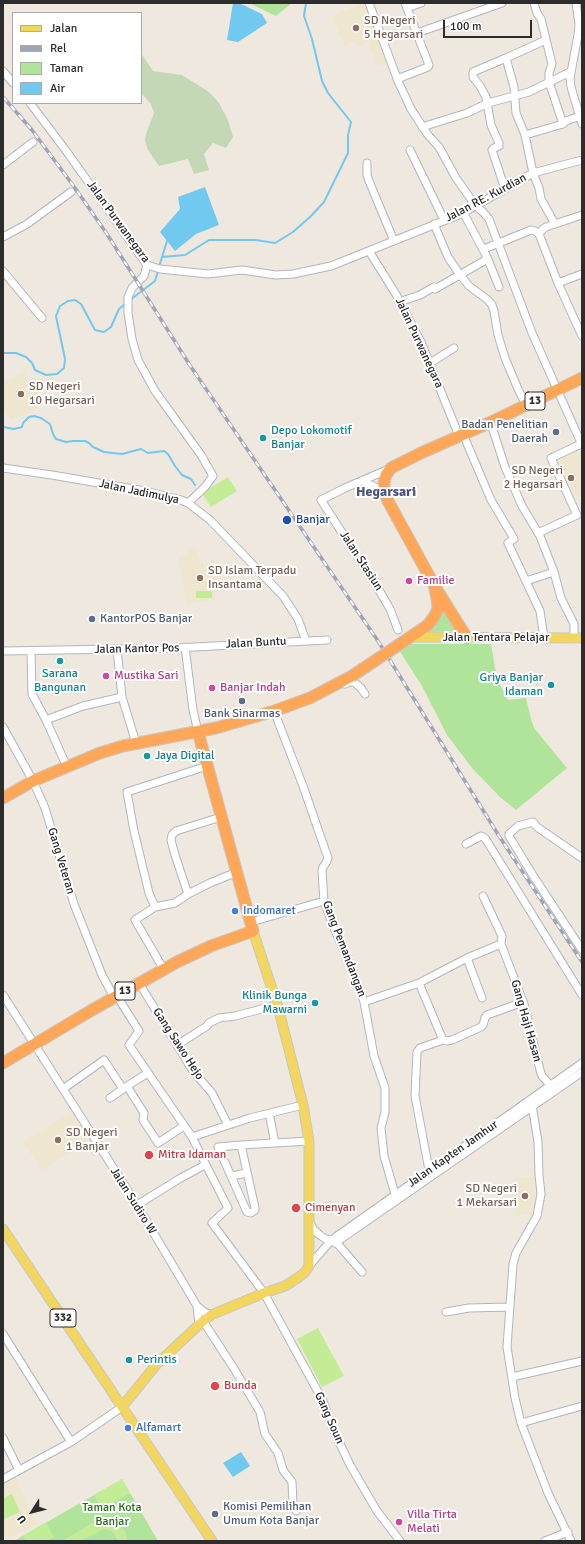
<!DOCTYPE html>
<html>
<head>
<meta charset="utf-8">
<style>
	body { margin:0 }
	#map { position:relative; width:585px; height:1544px; overflow:hidden; background:#eee8df; font-family:Signika,sans-serif }
	canvas { display:block }
	.frame { position:absolute; inset:0; border:4px solid #2c2c2c; pointer-events:none }
	.legend { position:absolute; left:12px; top:12px; width:130px; height:92px; box-sizing:border-box; background:#fff; border:1px solid #ababab; margin:0; padding:5px 7px; list-style:none; font-size:12px; color:#2c2c2c }
	.legend li { display:flex; align-items:center; gap:8px; height:20px }
	.legend b { width:20px; border:1px solid #ababab }
	.north { position:absolute; left:12px; top:1492px; width:40px; height:40px; -webkit-text-stroke:3px #fff; paint-order:stroke; rotate:234deg; font-size:11px; font-weight:700; line-height:16px; text-align:center; color:#2c2c2c }
	.north::after { content:''; display:block; margin:auto; width:14px; height:18px; background:#2c2c2c; clip-path:polygon(50% 0,100% 100%,50% 72%,0 100%) }
	.scale { position:absolute; left:443px; top:20px; width:89px; height:18px; box-sizing:border-box; border:2px solid #2c2c2c; border-top:0; padding-left:5px; font-size:12px; line-height:14px; white-space:nowrap; color:#2c2c2c; -webkit-text-stroke:3px #fff; paint-order:stroke }
</style>
</head>
<body>
<div id="map">
<canvas width="585" height="1544"></canvas>
<div class="frame"></div>
<ul class="legend">
<li><b style="height:5px;background:#f2d660"></b>Jalan</li>
<li><b style="height:5px;background:#a1a3b7"></b>Rel</li>
<li><b style="height:11px;background:#b1e49b"></b>Taman</li>
<li><b style="height:11px;background:#72c9f0"></b>Air</li>
</ul>
<div class="north">U</div>
<div class="scale">100 m</div>
</div>
<script>
const c = document.querySelector('canvas').getContext('2d');
c.lineJoin = 'round';
function fill(path, color) { c.fillStyle = color; c.fill(path, 'evenodd'); }
const toPath = rows => new Path2D(rows.map(r => 'M' + r).join(''));
function trace(path, color, width, dash) { c.strokeStyle = color; c.lineWidth = width; c.lineCap = dash ? 'butt' : 'round'; c.setLineDash(dash || []); c.stroke(path); }
function label(font, color, halo, rows, align = 'center') {
  c.font = font + ' Signika,sans-serif'; c.lineWidth = 4; c.setLineDash([]); c.textBaseline = 'middle'; c.strokeStyle = halo; c.fillStyle = color; for (const [text, x, y, turn = 0] of rows) {
    c.save(); c.translate(x, y); c.rotate((+turn || 0) * Math.PI / 180); c.textAlign = isNaN(turn) ? turn : align; if (halo) c.strokeText(text, 0, 0); c.fillText(text, 0, 0); c.restore();
  }
}
const education = toPath([
	[362,3,368,3,390,61,378,66,368,43,357,47,354,42,345,46,332,16],
	[24,371,44,404,22,417,20,415,11,420,3,407,3,384],
	[582,447,582,496,571,501,552,459],
	[195,548,201,559,199,562,225,582,218,591,214,592,214,599,187,604,178,558],
	[74,1109,93,1138,42,1170,23,1142],
	[534,1177,537,1214,516,1215,514,1178],
	[16,1478,37,1525,3,1540,3,1484]
]);
const green = toPath([
	[249,3,292,3,276,16],
	[443,605,459,631,430,632],
	[412,644,491,644,497,679,508,700,526,698,531,719,534,728,567,768,516,810,500,797,472,768,447,735,422,686,399,650],
	[122,1479,158,1541,14,1541]
]);
const cemetery = toPath([
	[141,53,153,71,182,75,209,92,219,103,228,120,233,137,226,148,213,143,204,154,209,170,194,174,188,159,159,166,148,150,145,140,146,134,154,113,151,104,143,95,141,95]
]);
const pitch = toPath([
	[228,477,237,491,211,507,202,493],
	[196,591,212,591,212,598,196,598],
	[318,1328,344,1376,322,1387,297,1339],
	[122,1479,130,1493,102,1509,94,1495],
	[12,1494,20,1512,4,1519,3,1498],
	[103,1519,114,1521,121,1527,126,1533,127,1541,118,1541,114,1533,110,1530,104,1529,80,1541,62,1541,89,1525],
	[46,1522,54,1537,47,1541,26,1541,23,1536]
]);
const water = toPath([
	[233,3,239,3,262,14,267,23,238,42,227,40],
	[205,187,219,225,196,234,175,251,160,232,180,209,178,197],
	[241,1452,250,1466,233,1477,223,1463]
]);
const stream = toPath([
	[162,257,185,255,209,240,256,240,275,243,293,232,311,216,324,202,348,153,348,135,351,122,328,93,322,81,312,39,304,16,306,3],
	[159,267,167,241],
	[130,300,155,281,158,271],
	[3,353,16,353,26,357,32,363,35,370,46,375,57,374,64,368,65,359,56,316,60,306,68,301,75,300,81,304,95,330,104,332,111,327,119,309,125,304],
	[3,427,14,429,22,427,23,423,29,417,34,416,41,418,50,424,53,434,56,439,66,442,73,441,85,441,89,443,93,447,104,452,122,454,141,449,148,453,164,451,168,454,175,466,182,475,191,479,195,485]
]);
const minor = toPath([
	[369,3,398,81,411,109,428,135,439,147,456,178,468,195,475,205,483,212,489,219,532,333,582,445],
	[534,3,537,13,541,19,552,64,549,73,549,82,563,124,525,135,533,173,539,188,541,199,555,224],
	[576,3,579,24,578,35,570,78,571,87,582,124],
	[407,8,421,3],
	[417,33,502,3],
	[506,58,546,40],
	[3,71,13,83],
	[397,79,428,67,429,65,405,3],
	[30,103,67,152,147,265,160,269,208,274,242,270,276,275,293,274,331,266,461,214,533,173,582,160],
	[563,124,566,121,580,116],
	[422,127,467,113,488,103,529,92,570,72],
	[410,150,444,220],
	[367,163,367,175,369,181,394,241],
	[3,165,33,142],
	[505,189,492,150,494,148,499,146,499,143,491,125,486,97,480,86,473,77,473,72,506,58,514,87,516,113,525,135],
	[434,224,448,257,460,275,469,286,488,300,492,305,494,311,498,335,505,358,518,389,526,405],
	[539,234,543,229,546,227,582,215],
	[3,237,27,224,71,192],
	[484,249,531,230,535,231,539,234,558,283],
	[369,251,397,296,421,342,459,436],
	[487,257,499,287],
	[147,265,144,276,132,288,128,297,128,313,132,339,138,360,155,391,201,455,213,476,205,487,188,503],
	[3,271,42,318],
	[582,274,558,283,582,336],
	[435,289,484,261,487,257,463,212],
	[399,302,420,295,434,287],
	[430,363,454,348],
	[489,423,493,430,505,467,522,506,540,536,554,572,526,581],
	[463,434,491,500,513,537,514,539,508,543,540,611,544,638],
	[3,468,52,475,145,491,181,500,188,503,210,520,283,596,298,619,306,641],
	[389,469,345,488,321,500,379,590,390,609,398,630],
	[362,481,384,491],
	[538,533,577,515,551,458,581,444],
	[554,572,561,598,574,624,574,638],
	[185,647,193,710,198,732],
	[117,649,122,697,136,743],
	[3,651,176,648,327,640],
	[31,651,32,694,46,720,67,767],
	[345,684,349,682,354,682,361,688,365,694],
	[274,711,303,786,328,858,326,863,323,867,322,871,324,901,334,928,354,974,364,1002,374,1056,385,1088,385,1112,381,1128,384,1156,395,1194],
	[46,720,83,706,122,697],
	[3,727,33,781,45,808,74,904,102,975,114,997],
	[221,817,176,831,172,835,171,840,175,855,188,894,210,883,237,872],
	[466,844,481,836,485,838,582,995],
	[582,858,537,827,533,822,518,826,509,834,509,836,534,877,582,950],
	[483,896,502,936,501,944],
	[155,907,149,893,134,831,127,792,207,766],
	[251,922,324,901],
	[467,958,482,998],
	[164,970,135,920,155,907,175,903,188,894],
	[139,983,193,1071,212,1093,228,1125],
	[419,983,443,1040,420,1048,417,1052,415,1096,429,1170],
	[3,995,137,1205,197,1306,204,1312,211,1315],
	[117,996,139,1031,129,1045,192,1137,205,1163,203,1166,179,1179,137,1205],
	[364,1002,419,983,467,958,501,944,524,1004,540,1070,542,1076,550,1085],
	[443,1040,447,1041,452,1040,481,1027,483,1025,485,1018,487,1015,523,1002],
	[177,1045,207,1026,209,1023,219,1018,235,1016,277,1005],
	[127,1086,148,1073],
	[63,1089,104,1060,123,1089,127,1086,144,1113,143,1120,158,1143],
	[110,1098,123,1089],
	[528,1101,532,1105,538,1142,539,1175,541,1194,537,1216,516,1253,513,1264,507,1347,515,1398,521,1423,548,1493,571,1541],
	[270,1118,275,1143],
	[192,1137,250,1118,303,1105],
	[158,1143,184,1126],
	[241,1145,255,1208,255,1210,251,1213,247,1212,218,1147,241,1145,309,1141],
	[205,1163,228,1208,212,1223,264,1293,323,1401,333,1429,350,1465,377,1511,400,1541],
	[231,1176,247,1173],
	[310,1223,314,1230,321,1236,326,1239,335,1241],
	[336,1242,362,1272],
	[335,1243,582,1072],
	[308,1267,328,1244,337,1236,582,1063],
	[197,1306,199,1325],
	[446,1312,469,1308,509,1307],
	[203,1321,233,1367,260,1412,265,1434,278,1453,283,1470,292,1482,293,1503,296,1511],
	[3,1334,71,1442],
	[512,1377,582,1361],
	[521,1423,582,1406],
	[3,1438,19,1470],
	[3,1479,71,1442,122,1407],
	[545,1541,568,1532]
]);
const major = toPath([
	[410,637,582,638],
	[3,1229,212,1541],
	[122,1407,156,1365,203,1321,211,1315,264,1293,285,1286,299,1277,305,1272,309,1266,309,1141,303,1105,278,1007,253,931]
]);
const highway = toPath([
	[437,590,467,638],
	[397,646,428,625,434,617,438,609,437,599,434,585,388,501,384,491,384,483,386,475,391,468,421,453,489,423,582,378],
	[3,798,33,781,100,753,123,746,216,728,274,711,310,698,352,676],
	[3,1063,92,1010,177,962,211,946,253,931,198,732]
]);
const rail = toPath([
	[3,97,32,130,75,188,107,234,191,367,378,641,499,836,582,962]
]);
const highwayBridge = toPath([
	[352,676,397,646]
]);
const markers = [
	[356,28,4,"#8d6e63"],
	[21,394,4,"#8d6e63"],
	[556,432,4,"#5c6f8a"],
	[263,438,4,"#0f9aa8"],
	[571,478,4,"#8d6e63"],
	[287,520,5,"#1a4fb4"],
	[200,578,4,"#8d6e63"],
	[409,581,4,"#d1479c"],
	[92,619,4,"#5c6f8a"],
	[60,661,4,"#0f9aa8"],
	[106,676,4,"#d1479c"],
	[551,685,4,"#0f9aa8"],
	[212,688,4,"#d1479c"],
	[242,701,4,"#5c6f8a"],
	[147,756,4,"#0f9aa8"],
	[235,911,4,"#3f7fe0"],
	[315,1003,4,"#0f9aa8"],
	[58,1140,4,"#8d6e63"],
	[149,1155,5,"#e0444e"],
	[525,1196,4,"#8d6e63"],
	[296,1208,5,"#e0444e"],
	[129,1360,4,"#0f9aa8"],
	[215,1386,5,"#e0444e"],
	[128,1428,4,"#3f7fe0"],
	[215,1514,4,"#5c6f8a"],
	[399,1522,4,"#d1479c"]
];
const shields = [
	[535,401,20],
	[125,991,20],
	[63,1318,26]
];
const shieldNames = [
	["13",535,401],
	["13",125,991],
	["332",63,1318]
];
const educationNames = [
	["SD Negeri",364,21],
	["5 Hegarsari",364,35],
	["SD Negeri",29,387],
	["10 Hegarsari",29,401],
	["SD Negeri",563,471,"right"],
	["2 Hegarsari",563,485,"right"],
	["SD Islam Terpadu",208,571],
	["Insantama",208,585],
	["SD Negeri",66,1133],
	["1 Banjar",66,1147],
	["SD Negeri",517,1189,"right"],
	["1 Mekarsari",517,1203,"right"]
];
const streetNames = [
	["Jalan RE. Kurdian",486,198,-28],
	["Jalan Purwanegara",118,222,54],
	["Jalan Purwanegara",419,343,65],
	["Jalan Jadimulya",139,492,12],
	["Jalan Stasiun",361,561,57],
	["Jalan Tentara Pelajar",496,638],
	["Jalan Buntu",256,643,-3],
	["Jalan Kantor Pos",137,649,-1],
	["Gang Veteran",61,861,73],
	["Gang Pemandangan",344,949,69],
	["Gang Haji Hasan",526,1021,74],
	["Gang Sawo Hejo",178,1044,57],
	["Jalan Kapten Jamhur",453,1154,-35],
	["Jalan Sudiro W",133,1201,58],
	["Gang Soun",329,1418,66]
];
const serviceNames = [
	["Badan Penelitian",548,425,"right"],
	["Daerah",548,439,"right"],
	["KantorPOS Banjar",100,619],
	["Bank Sinarmas",242,714,"center"],
	["Komisi Pemilihan",223,1507],
	["Umum Kota Banjar",223,1521]
];
const cultureNames = [
	["Depo Lokomotif",271,431],
	["Banjar",271,445],
	["Sarana",60,674,"center"],
	["Bangunan",60,688,"center"],
	["Griya Banjar",543,678,"right"],
	["Idaman",543,692,"right"],
	["Jaya Digital",155,756],
	["Klinik Bunga",307,996,"right"],
	["Mawarni",307,1010,"right"],
	["Perintis",137,1360]
];
const transitNames = [
	["Banjar",296,520]
];
const hotelNames = [
	["Familie",417,581],
	["Mustika Sari",114,676],
	["Banjar Indah",220,688],
	["Villa Tirta",407,1515],
	["Melati",407,1529]
];
const shopNames = [
	["Indomaret",243,911],
	["Alfamart",136,1428]
];
const healthNames = [
	["Mitra Idaman",158,1155],
	["Cimenyan",305,1208],
	["Bunda",224,1386]
];
const parkNames = [
	["Taman Kota",112,1508],
	["Banjar",112,1522]
];
const quarterNames = [
	["Hegarsari",386,492]
];
fill(education, '#efe6cf');
fill(green, '#b1e49b');
fill(cemetery, '#c5d8b6');
fill(pitch, '#c4ec97');
fill(water, '#72c9f0');
trace(stream, '#72c9f0', 2);
trace(minor, '#b2b5c0', 9);
trace(major, '#c8c8c8', 11);
trace(highway, '#c8c8c8', 13);
trace(minor, '#fff', 7);
trace(major, '#f2d660', 9);
trace(highway, '#ffa759', 11);
trace(rail, '#a1a3b7', 3.5);
trace(rail, '#fff', 2, [6]);
trace(highwayBridge, '#c8c8c8', 13, []);
trace(highwayBridge, '#ffa759', 11);
for (const [x, y, r, color] of markers) { const dot = new Path2D(); dot.arc(x, y, r, 0, 2 * Math.PI); c.fillStyle = color; c.fill(dot); trace(dot, '#fff', 1.5); }
for (const [x, y, w] of shields) { const box = new Path2D(); box.roundRect(x - w / 2, y - 9, w, 18, 3); c.fillStyle = '#fff'; c.fill(box); trace(box, '#2c2c2c', 1); }
label('bold 11px', '#2c2c2c', null, shieldNames);
label('12px', '#785e54', '#fff', educationNames, 'left');
label('12px', '#2c2c2c', '#fff', streetNames);
label('12px', '#4e5e75', '#fff', serviceNames, 'left');
label('12px', '#0d838f', '#fff', cultureNames, 'left');
label('12px', '#164399', '#fff', transitNames, 'left');
label('12px', '#b23c85', '#fff', hotelNames, 'left');
label('12px', '#366cbe', '#fff', shopNames, 'left');
label('12px', '#be3a42', '#fff', healthNames, 'left');
label('12px', '#286c1a', '#fff', parkNames);
label('bold 14px', '#4c537e', '#fff', quarterNames);
</script>
</body>
</html>
